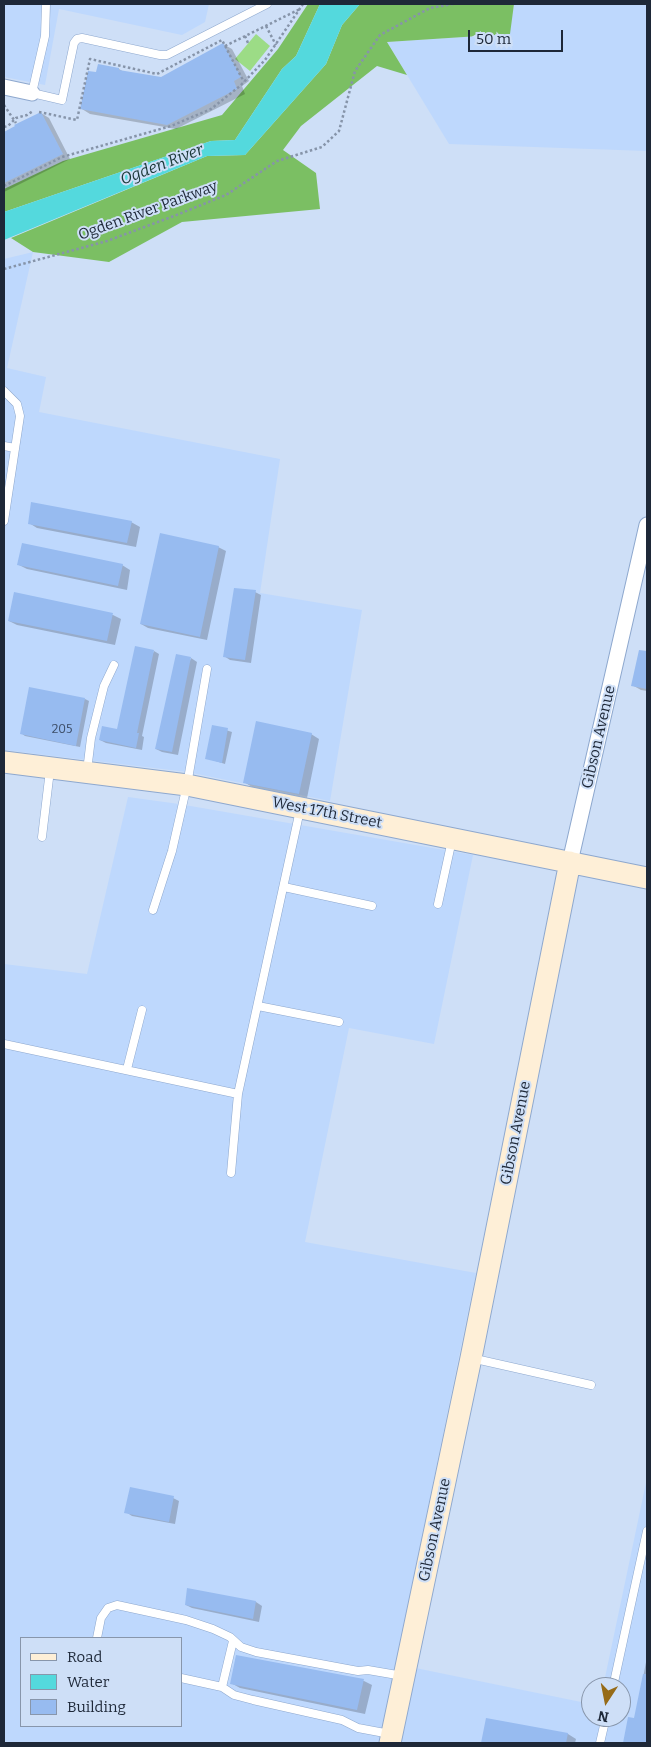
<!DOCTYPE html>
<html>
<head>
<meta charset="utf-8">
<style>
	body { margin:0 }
	#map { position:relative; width:651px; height:1747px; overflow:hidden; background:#cedff7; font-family:Bitter,serif }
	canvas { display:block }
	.frame { position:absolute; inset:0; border:5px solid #1e2838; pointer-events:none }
	.legend { position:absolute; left:20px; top:1637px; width:162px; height:90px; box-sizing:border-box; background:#cedff7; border:1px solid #8896ab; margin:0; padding:6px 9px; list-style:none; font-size:15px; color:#1e2838 }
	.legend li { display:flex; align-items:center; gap:10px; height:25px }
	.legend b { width:25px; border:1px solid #8896ab }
	.north { position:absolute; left:581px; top:1677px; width:50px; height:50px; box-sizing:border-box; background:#cedff7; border:1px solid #8896ab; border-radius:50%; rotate:191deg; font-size:14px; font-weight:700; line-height:20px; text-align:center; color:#1e2838 }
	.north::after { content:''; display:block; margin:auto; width:18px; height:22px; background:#966b18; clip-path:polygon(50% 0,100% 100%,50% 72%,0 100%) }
	.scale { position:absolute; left:468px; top:30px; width:95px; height:22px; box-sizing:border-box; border:2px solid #1e2838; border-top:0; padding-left:6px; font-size:15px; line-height:18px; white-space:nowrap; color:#1e2838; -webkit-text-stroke:4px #cedff7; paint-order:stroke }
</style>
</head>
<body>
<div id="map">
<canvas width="651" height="1747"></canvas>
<div class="frame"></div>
<ul class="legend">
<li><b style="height:6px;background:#feefd7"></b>Road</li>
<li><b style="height:14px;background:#54d9dd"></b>Water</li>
<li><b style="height:14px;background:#97bbf0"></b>Building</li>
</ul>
<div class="north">N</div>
<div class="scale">50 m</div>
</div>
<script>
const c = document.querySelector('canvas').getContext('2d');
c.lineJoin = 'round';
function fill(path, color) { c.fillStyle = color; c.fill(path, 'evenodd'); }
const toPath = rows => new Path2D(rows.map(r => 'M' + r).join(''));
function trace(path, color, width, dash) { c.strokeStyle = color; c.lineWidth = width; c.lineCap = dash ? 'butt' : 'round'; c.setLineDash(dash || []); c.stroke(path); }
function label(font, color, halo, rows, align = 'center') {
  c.font = font + ' Bitter,serif'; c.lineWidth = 4; c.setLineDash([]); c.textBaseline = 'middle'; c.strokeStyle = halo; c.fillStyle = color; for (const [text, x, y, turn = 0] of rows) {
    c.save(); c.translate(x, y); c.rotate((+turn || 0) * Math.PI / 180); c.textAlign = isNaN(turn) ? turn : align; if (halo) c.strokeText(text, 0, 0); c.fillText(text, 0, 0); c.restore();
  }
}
const built = toPath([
	[4,4,209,4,205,22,182,35,59,9,45,85,4,77],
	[514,4,647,4,647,151,449,144,387,42,509,34],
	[33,252,7,368,46,377,39,412,280,459,260,593,362,610,330,801,187,772,4,750,4,259],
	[128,797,179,804,473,855,434,1044,349,1028,305,1242,476,1273,396,1664,591,1704,591,1717,621,1717,621,1687,603,1687,647,1478,647,1743,4,1743,4,964,87,974],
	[21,1638,181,1638,181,1726,21,1726]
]);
const green = toPath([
	[256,34,270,46,250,71,235,59]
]);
const forest = toPath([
	[308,4,320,4,296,56,282,69,235,140,211,141,4,212,4,189,63,161,222,115,278,49],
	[360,4,514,4,510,34,387,42,407,75,377,66,301,126,283,150,316,173,320,209,182,222,109,262,33,252,11,238,207,156,245,155,326,64,342,25]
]);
const water = toPath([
	[320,4,360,4,342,25,326,64,245,155,207,156,4,240,4,212,211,141,235,140,282,69,296,56]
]);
const shadow = toPath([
	[223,44,232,49,249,81,242,86,245,94,176,129,90,114,82,109,97,74,119,69,124,72,161,79],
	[41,113,49,118,70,159,4,192,4,133],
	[131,522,140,527,136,547,37,528,29,523],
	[218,547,226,551,207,640,148,628,141,624],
	[19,565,122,565,130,570,127,590,27,569],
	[255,592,261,595,251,663,230,660,224,656],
	[113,615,121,619,115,645,17,625,9,621],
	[154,651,159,654,142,736,144,737,142,750,106,743,100,740,118,730],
	[640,651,647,653,647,691,641,690,632,685],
	[191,658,197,662,178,755,162,752,156,749],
	[85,699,89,701,80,747,25,736,21,733],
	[213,726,232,732,225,764,206,758],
	[311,734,319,739,307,798,252,787,244,782],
	[173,1498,179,1501,175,1524,132,1516,126,1512],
	[188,1589,256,1602,262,1606,259,1622,192,1608,186,1605],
	[237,1656,364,1681,372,1685,365,1714,240,1688,231,1683],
	[647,1657,647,1743,624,1743,629,1718,635,1719],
	[487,1719,568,1734,576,1739,575,1743,483,1743]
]);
const building = toPath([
	[223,43,241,77,234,81,237,89,167,125,80,109,88,71,96,72,98,64,119,68,119,70,161,77],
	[41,112,63,154,4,183,4,132,15,126,14,125],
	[31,502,132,521,127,543,28,524],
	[160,533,219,546,200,637,140,624],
	[22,543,123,564,118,586,17,565],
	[234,588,256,590,245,660,223,657],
	[14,592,113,613,107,641,8,621],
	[135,646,154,650,137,733,139,733,136,748,99,740,102,726,117,729],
	[639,650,647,651,647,689,631,686],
	[176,654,191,657,172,752,155,749],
	[29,687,85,698,76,746,20,734],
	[256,721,312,733,299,794,243,783],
	[212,725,228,728,222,763,205,759],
	[130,1487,174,1496,169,1522,124,1513],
	[187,1588,256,1601,253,1619,185,1605],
	[236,1655,364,1679,357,1710,230,1684],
	[643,1674,647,1674,647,1743,623,1743,628,1717,634,1718],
	[486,1718,568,1733,566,1743,481,1743]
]);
const path = toPath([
	[266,26,276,45],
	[245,36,248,43],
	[225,46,300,9],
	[4,105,16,123],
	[39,112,77,120,90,59,157,74,222,40,244,82],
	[4,127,8,126,16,118,27,115,33,111],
	[4,186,62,157,171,126,211,109,240,86,265,60,303,4],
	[4,269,107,241,174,216,226,195,277,161,322,147,339,131,355,71,380,35,430,8,453,4]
]);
const lane = toPath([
	[46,4,45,36,32,93,62,100,74,43,77,39,82,38,160,55,167,55,267,4],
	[4,391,17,404,20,416,4,521],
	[4,446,15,448],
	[87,771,91,738,104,686,114,665],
	[42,837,50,770],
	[284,887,372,906],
	[438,904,452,840],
	[153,910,172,851,187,785,207,669],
	[258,1006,339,1022],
	[4,1044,238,1094],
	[127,1069,142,1010],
	[231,1173,238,1094,300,810],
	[471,1358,591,1385],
	[97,1638,101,1618,108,1608,117,1605,186,1620,213,1629,230,1637,241,1647,256,1652,358,1671,368,1670,403,1676],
	[181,1678,222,1687,234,1695,253,1700,342,1720,358,1728,390,1734],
	[222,1687,233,1641],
	[613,1687,647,1531],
	[600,1743,606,1717]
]);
const street = toPath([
	[4,87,32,93],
	[570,862,647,525]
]);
const secondary = toPath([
	[4,762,187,785,647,878],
	[390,1743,471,1358,570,862]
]);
const numberNames = [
	["205",62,730]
];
const streetNames = [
	["Ogden River Parkway",148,211,-20],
	["Gibson Avenue",599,737,-77],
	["West 17th Street",327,813,11],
	["Gibson Avenue",516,1133,-79],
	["Gibson Avenue",435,1530,-78]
];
const waterNames = [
	["Ogden River",162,165,-21]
];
fill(built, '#bed8fd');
fill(green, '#9cdc86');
fill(forest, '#7bbf63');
fill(water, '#54d9dd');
fill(shadow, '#0003');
fill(building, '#97bbf0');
trace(lane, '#8ea8ce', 9);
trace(street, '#8ea8ce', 17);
trace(secondary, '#8ea8ce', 23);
trace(path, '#8694a9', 2.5, [2.5, 2.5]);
trace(lane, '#fff', 8);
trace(street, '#fff', 15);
trace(secondary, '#feefd7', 21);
label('12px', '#3c4d66', null, numberNames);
label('15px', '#1e2838', '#cedff7', streetNames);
label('italic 16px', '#1a3737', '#cedff7', waterNames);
</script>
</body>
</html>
